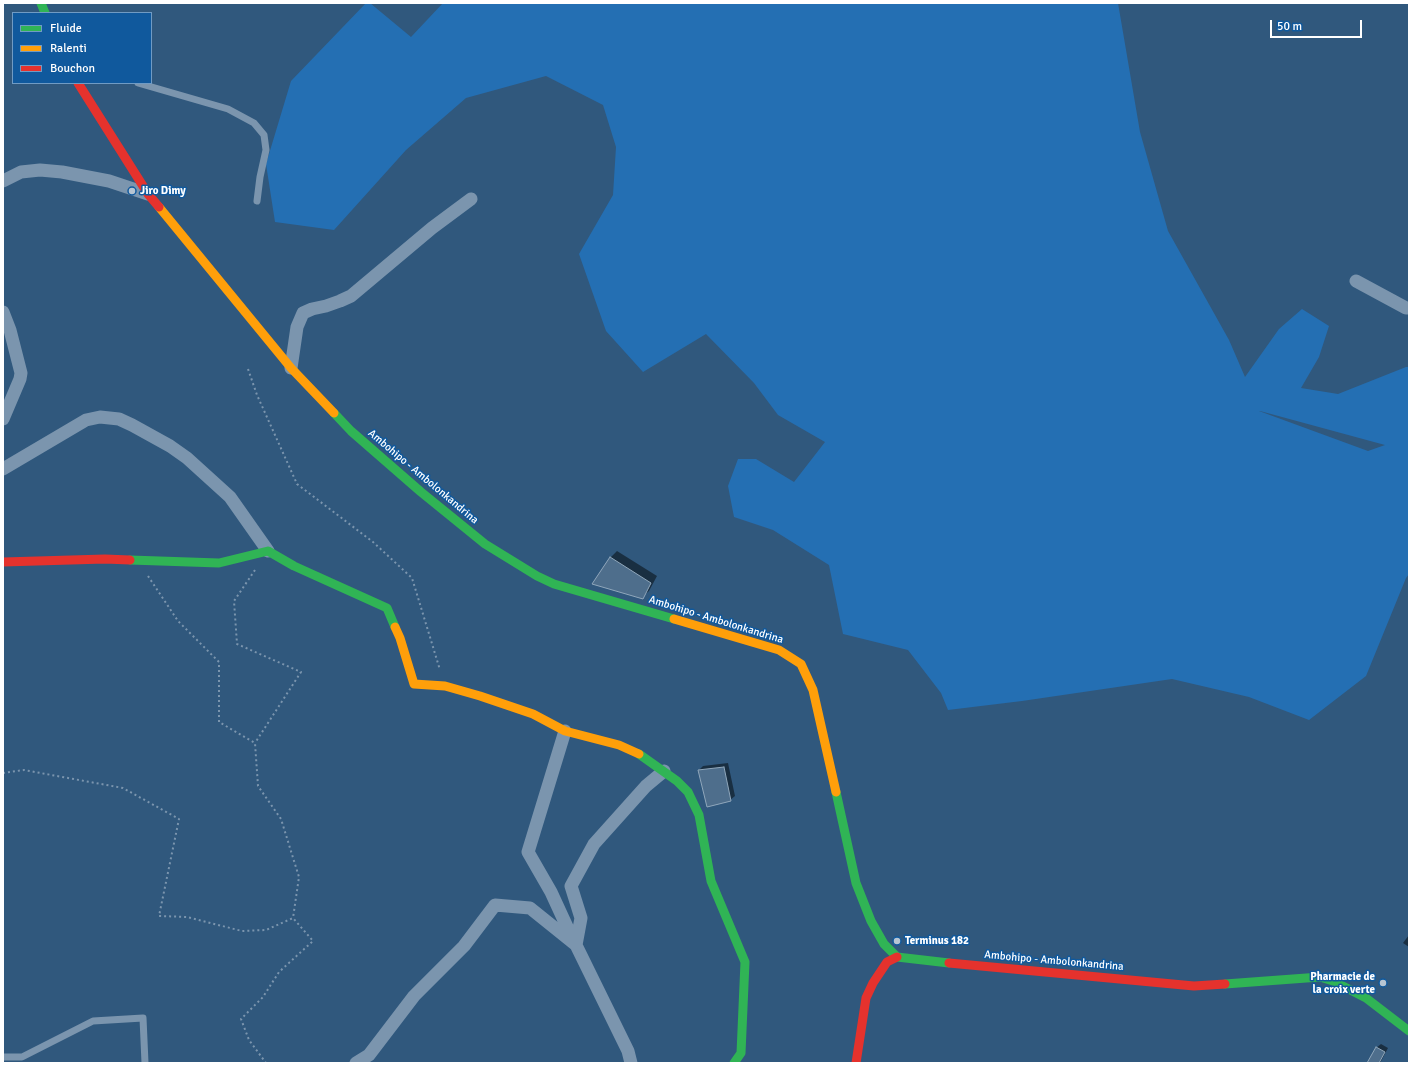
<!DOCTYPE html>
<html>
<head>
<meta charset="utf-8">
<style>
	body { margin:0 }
	#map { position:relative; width:1412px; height:1066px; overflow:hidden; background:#30587d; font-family:Signika,sans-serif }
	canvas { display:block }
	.frame { position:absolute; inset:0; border:4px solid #fff; pointer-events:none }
	.legend { position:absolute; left:12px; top:12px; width:140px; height:72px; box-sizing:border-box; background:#10599d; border:1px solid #709bc4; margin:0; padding:5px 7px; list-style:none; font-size:12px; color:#fff }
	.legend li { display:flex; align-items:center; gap:8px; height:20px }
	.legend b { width:20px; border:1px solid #709bc4 }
	.scale { position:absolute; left:1270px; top:20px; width:92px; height:18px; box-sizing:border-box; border:2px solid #fff; border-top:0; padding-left:5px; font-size:12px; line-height:14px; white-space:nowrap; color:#fff; -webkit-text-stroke:3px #10599d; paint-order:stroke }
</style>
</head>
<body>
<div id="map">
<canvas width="1412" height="1066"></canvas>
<div class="frame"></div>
<ul class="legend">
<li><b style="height:5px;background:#30b455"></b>Fluide</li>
<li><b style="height:5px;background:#ff9f0a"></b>Ralenti</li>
<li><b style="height:5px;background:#e5322d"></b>Bouchon</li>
</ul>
<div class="scale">50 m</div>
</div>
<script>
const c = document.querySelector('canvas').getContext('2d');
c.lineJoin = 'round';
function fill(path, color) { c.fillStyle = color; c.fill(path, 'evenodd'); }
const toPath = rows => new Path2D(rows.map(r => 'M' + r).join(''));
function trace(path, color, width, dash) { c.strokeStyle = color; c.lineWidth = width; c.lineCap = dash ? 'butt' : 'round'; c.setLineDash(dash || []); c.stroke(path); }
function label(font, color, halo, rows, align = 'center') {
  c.font = font + ' Signika,sans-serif'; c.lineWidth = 3; c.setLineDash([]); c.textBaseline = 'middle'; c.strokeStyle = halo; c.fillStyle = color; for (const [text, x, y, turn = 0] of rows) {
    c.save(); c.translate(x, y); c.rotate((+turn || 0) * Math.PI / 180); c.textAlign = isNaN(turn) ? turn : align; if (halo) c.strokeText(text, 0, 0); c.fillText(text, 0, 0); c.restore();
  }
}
const green = toPath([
	[366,3,370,3,411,37,443,3,1118,3,1140,132,1168,231,1229,340,1245,377,1279,329,1302,309,1329,326,1319,357,1301,388,1338,394,1406,367,1409,367,1409,574,1406,578,1366,676,1309,720,1249,697,1172,679,1022,701,948,710,941,693,908,650,843,634,829,565,773,530,734,517,728,486,738,459,756,459,794,482,825,442,778,415,754,383,706,334,643,372,606,331,579,254,613,195,616,147,603,105,546,76,466,98,406,150,334,230,275,222,266,164,291,81],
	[1259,411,1260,411,1385,445,1368,451]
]);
const shadow = toPath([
	[617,551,657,576,649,591,642,597,594,583,611,557],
	[728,763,735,796,730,800,699,770,703,766],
	[1409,935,1409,947,1403,943],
	[1381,1044,1388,1048,1380,1063,1368,1063,1376,1048]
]);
const building = toPath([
	[610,557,651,583,643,599,592,584,610,557],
	[724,767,731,801,707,807,698,770,724,767],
	[1376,1047,1385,1052,1379,1063,1367,1063,1376,1047]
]);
const path = toPath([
	[248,369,257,395,297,484,373,542,412,578,440,670],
	[255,570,234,601,237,644,301,672,255,743],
	[148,576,178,621,219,662,219,722,255,743,258,786,281,819,299,877,293,918],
	[3,773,24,770,123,788,179,819,159,916,187,917,242,931,266,930,293,918,313,941,279,972,263,997,241,1019,249,1040,266,1063]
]);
const lane = toPath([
	[138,83,228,109,254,123,264,135,266,150,260,177,257,201],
	[3,1057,22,1057,93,1021,143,1018,145,1063]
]);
const street = toPath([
	[3,181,21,172,40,170,62,172,109,181,148,194],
	[1356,281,1406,308,1409,308],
	[3,312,10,330,21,373,20,379,3,419],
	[291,368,297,327,303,313,312,309,326,306,340,301,351,296,432,228,471,199],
	[3,469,86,420,100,417,119,419,132,425,170,446,187,458,230,497,268,551],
	[565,731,528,852,551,892,574,942],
	[576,945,581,918,571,886,594,844,646,786,664,771],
	[356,1063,369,1055,414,996,464,946,495,905,530,908,576,945,628,1051,631,1063]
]);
const fast = toPath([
	[41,3,45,13],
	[334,413,351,431,421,492,485,544,537,576,554,584,674,619],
	[130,560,219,563,268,551,294,566,387,608,395,627],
	[639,754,677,781,688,792,699,815,711,881,745,962,741,1053,734,1063],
	[836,792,856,883,871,921,884,944,897,957,949,963],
	[1225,984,1320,977,1333,981,1366,998,1409,1031]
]);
const slow = toPath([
	[159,207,291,368,334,413],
	[674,619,779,650,801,664,813,690,836,792],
	[395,627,400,638,414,684,445,686,480,696,533,714,565,731,619,745,639,754]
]);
const jam = toPath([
	[78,83,148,194,159,207],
	[3,562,105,559,130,560],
	[949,963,1194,986,1225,984],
	[856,1063,866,998,873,983,887,962,897,957]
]);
const markers = [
	[132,191,4,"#b7c5d2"],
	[897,941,4,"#b7c5d2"],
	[1383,983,4,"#b7c5d2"]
];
const poiNames = [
	["Jiro Dimy",140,191],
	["Terminus 182",905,941],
	["Pharmacie de",1375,977,"right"],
	["la croix verte",1375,990,"right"]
];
const streetNames = [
	["Ambohipo - Ambolonkandrina",423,477,40],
	["Ambohipo - Ambolonkandrina",716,620,17],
	["Ambohipo - Ambolonkandrina",1054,961,5]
];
fill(green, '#246fb3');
fill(shadow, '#0007');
fill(building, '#4e6e8c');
trace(building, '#90a7bb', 1);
trace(path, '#7b95ae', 2, [2, 3]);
trace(lane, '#7b95ae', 7);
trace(street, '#7b95ae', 13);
trace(fast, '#30b455', 9);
trace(slow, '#ff9f0a', 9);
trace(jam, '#e5322d', 9);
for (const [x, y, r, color] of markers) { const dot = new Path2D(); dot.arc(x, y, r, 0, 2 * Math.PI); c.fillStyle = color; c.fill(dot); trace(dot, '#10599d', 1.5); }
label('bold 11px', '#fff', '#10599d', poiNames, 'left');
label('11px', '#fff', '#10599d', streetNames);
</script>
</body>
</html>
